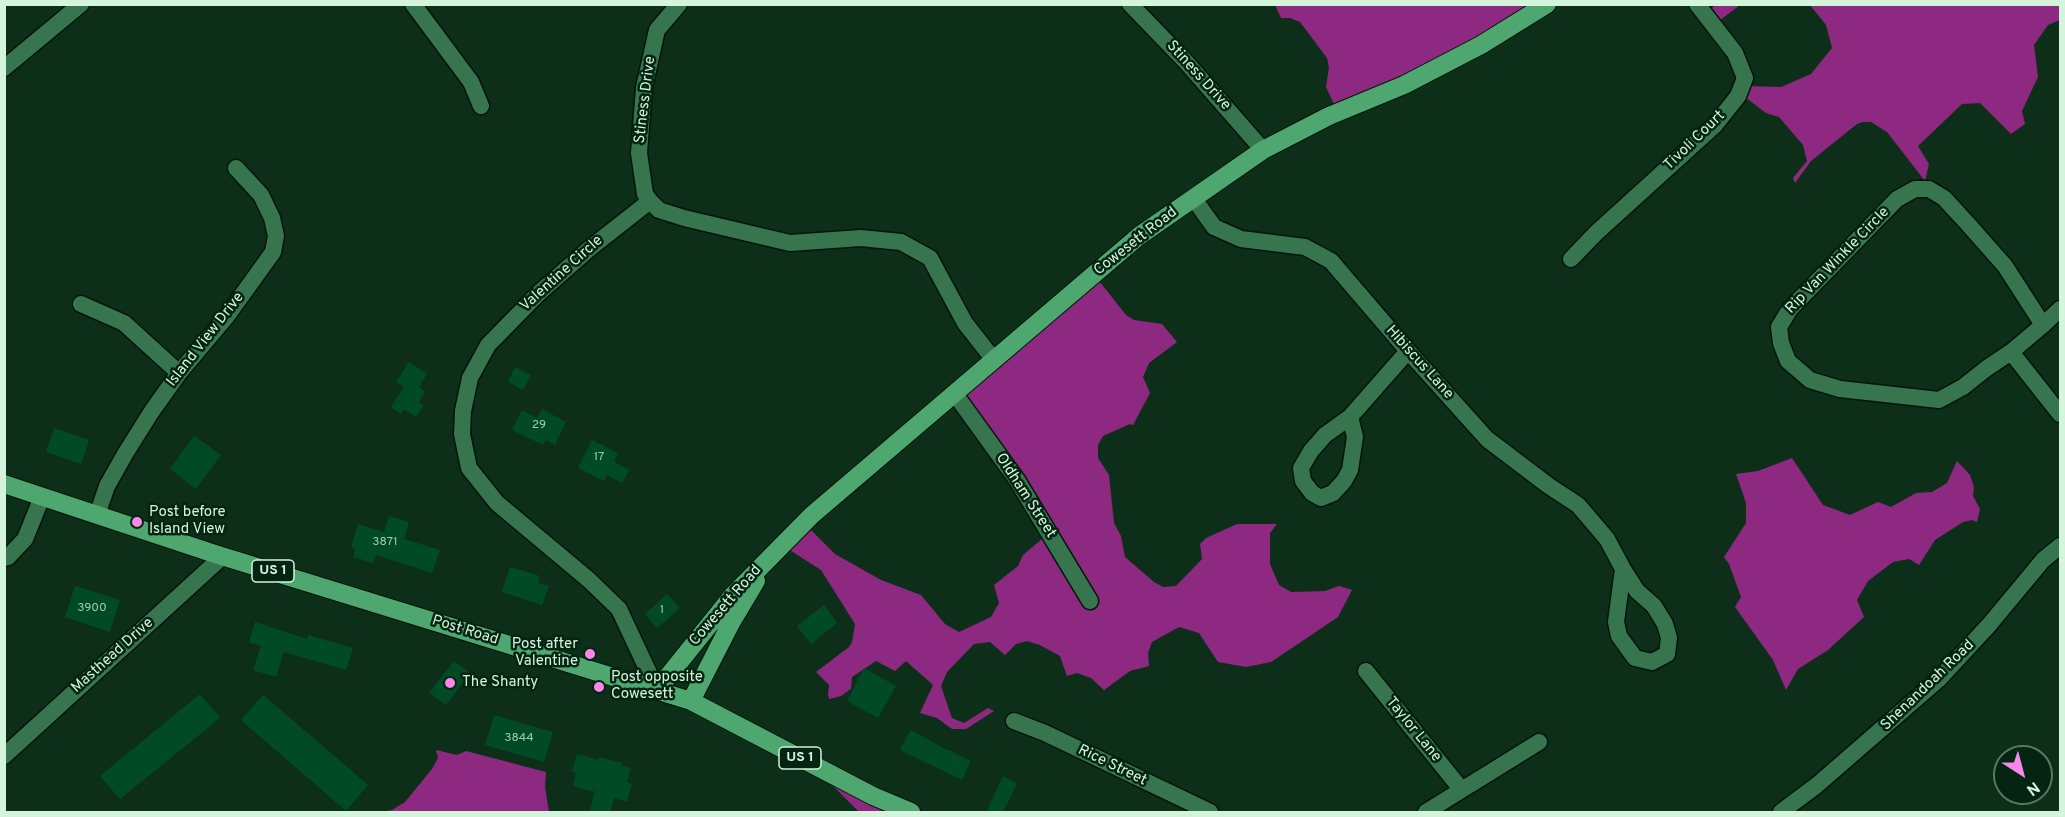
<!DOCTYPE html>
<html>
<head>
<meta charset="utf-8">
<style>
	body { margin:0 }
	#map { position:relative; width:2065px; height:817px; overflow:hidden; background:#0d2f1a; font-family:Overpass,sans-serif }
	canvas { display:block }
	.frame { position:absolute; inset:0; border:6px solid #d4f4dc; pointer-events:none }
	.north { position:absolute; left:1993px; top:745px; width:60px; height:60px; box-sizing:border-box; background:#032511; border:2px solid #577862; border-radius:50%; rotate:144deg; font-size:16px; font-weight:700; line-height:24px; text-align:center; color:#d4f4dc }
	.north::after { content:''; display:block; margin:auto; width:21px; height:27px; background:#fa87e7; clip-path:polygon(50% 0,100% 100%,50% 72%,0 100%) }
</style>
</head>
<body>
<div id="map">
<canvas width="2065" height="817"></canvas>
<div class="frame"></div>
<div class="north">N</div>
</div>
<script>
const c = document.querySelector('canvas').getContext('2d');
c.lineJoin = 'round';
function fill(path, color) { c.fillStyle = color; c.fill(path, 'evenodd'); }
const toPath = rows => new Path2D(rows.map(r => 'M' + r).join(''));
function trace(path, color, width, dash) { c.strokeStyle = color; c.lineWidth = width; c.lineCap = dash ? 'butt' : 'round'; c.setLineDash(dash || []); c.stroke(path); }
function label(font, color, halo, rows, align = 'center') {
  c.font = font + ' Overpass,sans-serif'; c.lineWidth = 5; c.setLineDash([]); c.textBaseline = 'middle'; c.strokeStyle = halo; c.fillStyle = color; for (const [text, x, y, turn = 0] of rows) {
    c.save(); c.translate(x, y); c.rotate((+turn || 0) * Math.PI / 180); c.textAlign = isNaN(turn) ? turn : align; if (halo) c.strokeText(text, 0, 0); c.fillText(text, 0, 0); c.restore();
  }
}
const forest = toPath([
	[1275,5,1546,5,1337,111,1326,87,1329,67,1327,58,1300,22,1290,18,1281,18],
	[1716,5,1740,5,1715,24,1707,11],
	[1810,5,2060,5,2060,20,2048,25,2034,45,2038,77,2022,111,2025,124,2011,134,1980,103,1962,104,1918,146,1929,164,1925,181,1887,132,1871,122,1863,122,1857,124,1811,161,1795,183,1793,178,1807,161,1803,145,1779,117,1766,113,1741,94,1745,86,1781,87,1811,74,1832,48,1826,25],
	[1096,277,1126,315,1134,320,1162,324,1177,342,1149,363,1143,377,1150,393,1133,425,1130,424,1103,436,1098,445,1098,458,1109,475,1114,523,1121,536,1125,557,1154,582,1163,587,1176,586,1202,559,1200,544,1206,538,1237,524,1277,524,1270,533,1270,564,1279,585,1291,592,1325,591,1339,586,1352,590,1338,617,1271,662,1246,667,1218,662,1199,633,1179,627,1152,642,1148,653,1149,666,1130,671,1104,690,1091,678,1077,673,1067,676,1060,656,1040,645,1027,641,1016,644,1005,655,990,642,974,644,947,672,941,686,952,718,964,723,988,708,994,711,966,729,952,729,937,718,920,713,933,685,906,661,895,671,876,661,852,677,851,689,841,696,829,699,828,694,829,685,816,672,849,647,852,642,855,624,821,570,788,549,806,525,835,554,881,580,921,595,945,624,959,632,991,617,999,603,994,585,1018,566,1023,555,1049,533,960,396],
	[1792,458,1823,505,1850,515,1878,502,1891,507,1916,493,1932,492,1947,483,1957,461,1970,475,1974,487,1973,496,1980,509,1977,522,1972,520,1963,522,1935,540,1919,565,1909,559,1893,562,1868,581,1857,600,1864,617,1828,650,1798,669,1786,690,1773,660,1735,607,1741,597,1729,564,1724,557,1746,523,1746,503,1736,474,1758,471],
	[436,750,457,755,466,751,546,772,545,787,549,812,380,812,392,810,405,802,432,769,438,758],
	[812,765,913,812,859,812]
]);
const building = toPath([
	[409,362,427,374,419,387,425,392,419,402,423,406,416,417,404,409,401,414,391,407,404,387,396,382],
	[515,367,531,375,523,390,508,382],
	[542,409,566,422,555,445,546,440,543,445,512,430,522,410,537,418],
	[54,428,89,440,81,464,46,452],
	[194,436,221,455,196,489,170,469],
	[592,440,618,453,614,462,629,470,622,483,607,475,604,481,578,468],
	[389,516,409,522,404,539,440,550,432,573,376,555,373,563,353,557,355,549,351,547,358,524,384,532],
	[510,567,540,576,538,583,549,586,542,605,502,592],
	[75,586,120,600,110,632,65,617],
	[667,594,680,608,657,628,645,614],
	[824,605,837,623,811,644,797,626],
	[255,622,307,639,308,635,353,648,346,670,284,652,276,677,253,670,261,646,249,642],
	[454,661,470,673,446,705,429,693],
	[864,668,896,686,878,718,847,701],
	[200,694,220,718,120,799,100,776],
	[263,695,368,785,346,811,241,720],
	[494,715,553,732,544,762,485,745],
	[911,730,949,751,949,750,971,761,962,780,900,750],
	[577,754,598,760,599,757,622,763,621,765,631,768,627,782,632,784,627,802,614,798,610,813,589,813,595,792,573,786,576,772,572,771],
	[1003,776,1017,783,1003,813,986,813]
]);
const minor = toPath([
	[413,4,471,82,481,106],
	[679,4,657,30,644,88,639,153,645,194,650,201,659,210,684,218,790,243,861,238,901,242,930,258,965,323,994,360],
	[1130,4,1186,62,1263,150],
	[4,68,81,4],
	[1194,199,1214,227,1241,239,1305,247,1331,261,1408,351,1487,439,1549,486,1578,505,1607,539,1623,569],
	[650,201,589,249,539,293,488,345,470,378,463,411,462,434,469,468,497,503,589,580,619,609,657,690],
	[1571,259,1596,233,1715,125,1738,96,1745,78,1735,53,1697,4],
	[81,304,124,323,179,373],
	[2043,325,2005,266,1967,223,1944,198,1929,189,1915,189,1897,199,1790,309,1779,327,1781,343,1788,361,1810,380,1840,389,1939,400,1963,387,1987,368,2011,352,2043,325,2060,309],
	[2011,352,2060,414],
	[955,394,1017,480,1090,601],
	[1350,417,1355,437,1350,470,1344,481,1333,493,1321,498,1312,493,1303,481,1301,468,1311,451,1325,435,1350,417],
	[1350,417,1408,351],
	[97,515,107,486,125,454,152,411,179,373,227,316,273,252,276,236,272,218,261,195,236,168],
	[4,558,8,557,25,539,42,497],
	[1623,569,1637,591,1654,606,1665,624,1669,638,1667,654,1652,662,1635,658,1619,636,1616,622,1623,569],
	[1366,671,1461,789],
	[1014,721,1045,733,1210,812],
	[4,756,223,556],
	[1426,812,1539,742],
	[1781,812,1817,785,1939,679,1989,625,2043,560,2060,546]
]);
const major = toPath([
	[4,484,215,554,691,701,873,796,911,812],
	[657,690,734,594,812,515,1139,236,1263,150,1329,116,1404,85,1481,45,1547,4],
	[691,701,731,623,756,581]
]);
const markers = [
	[137,522,6,"#fa87e7"],
	[590,654,6,"#fa87e7"],
	[450,683,6,"#fa87e7"],
	[599,687,6,"#fa87e7"]
];
const numberNames = [
	["29",539,426],
	["17",599,458],
	["3871",385,543],
	["3900",92,609],
	["1",662,611],
	["3844",519,739]
];
const shields = [
	[273,571,42],
	[800,758,42]
];
const shieldNames = [
	["US 1",273,571],
	["US 1",800,758]
];
const streetNames = [
	["Stiness Drive",1198,76,48],
	["Stiness Drive",646,100,-83],
	["Tivoli Court",1695,141,-44],
	["Cowesett Road",1136,242,-38],
	["Rip Van Winkle Circle",1838,261,-46],
	["Valentine Circle",562,274,-42],
	["Island View Drive",206,340,-52],
	["Hibiscus Lane",1419,363,48],
	["Oldham Street",1025,496,57],
	["Cowesett Road",726,606,-49],
	["Post Road",465,631,17],
	["Masthead Drive",113,656,-42],
	["Shenandoah Road",1928,686,-44],
	["Taylor Lane",1413,730,51],
	["Rice Street",1112,766,26]
];
const poiNames = [
	["Post before",149,513],
	["Island View",149,530],
	["Post after",578,645,"right"],
	["Valentine",578,662,"right"],
	["Post opposite",611,678],
	["Cowesett",611,695],
	["The Shanty",462,683]
];
fill(forest, '#8e2981');
fill(building, '#004b26');
trace(minor, '#031508', 19);
trace(major, '#031508', 20);
trace(minor, '#36754d', 16);
trace(major, '#4da76e', 18);
for (const [x, y, r, color] of markers) { const dot = new Path2D(); dot.arc(x, y, r, 0, 2 * Math.PI); c.fillStyle = color; c.fill(dot); trace(dot, '#032511', 2); }
label('12px', '#9fcaae', null, numberNames);
for (const [x, y, w] of shields) { const box = new Path2D(); box.roundRect(x - w / 2, y - 11, w, 22, 4.5); c.fillStyle = '#032511'; c.fill(box); trace(box, '#d4f4dc', 1.5); }
label('bold 14px', '#d4f4dc', null, shieldNames);
label('15px', '#d4f4dc', '#032511', streetNames);
label('15px', '#d4f4dc', '#032511', poiNames, 'left');
</script>
</body>
</html>
